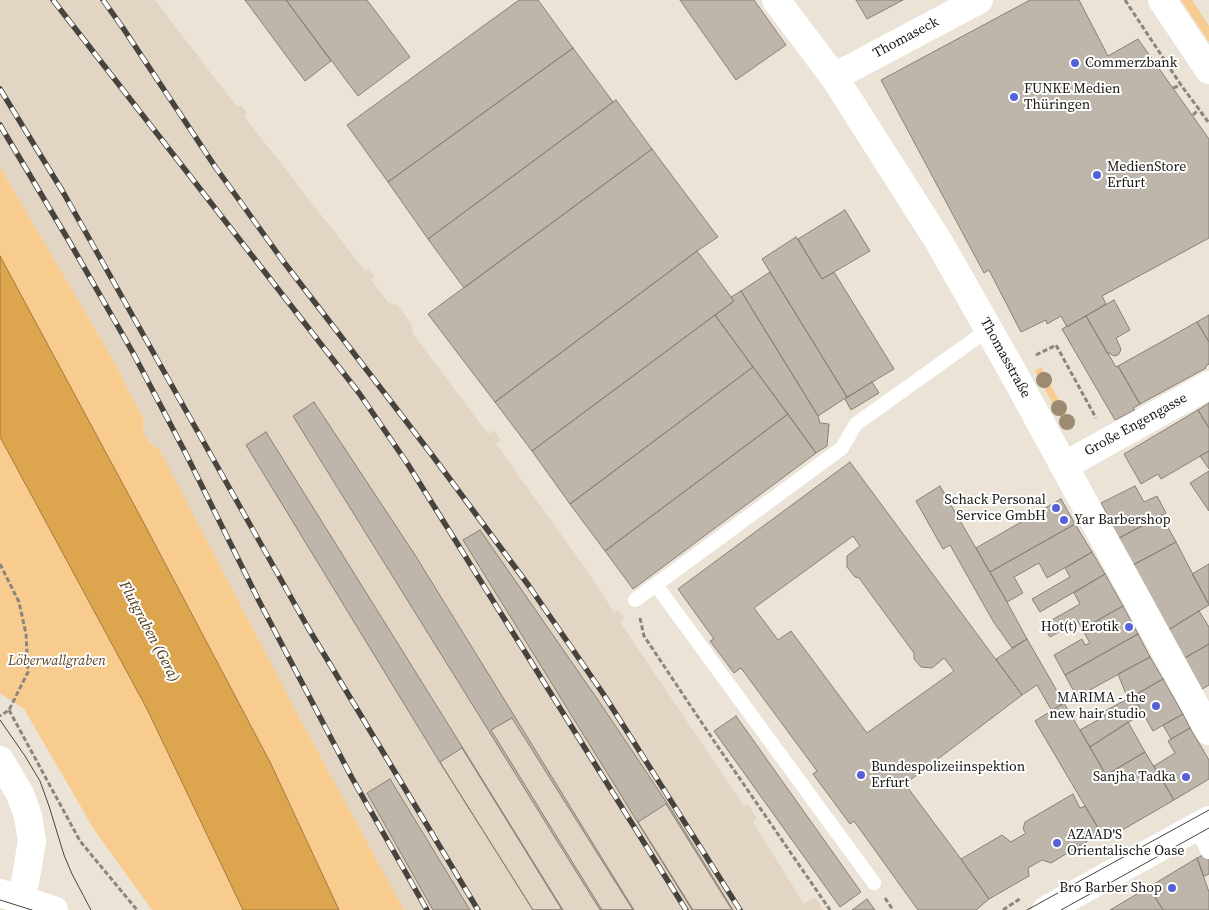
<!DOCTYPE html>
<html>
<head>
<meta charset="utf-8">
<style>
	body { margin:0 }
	canvas { display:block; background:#ece3d7 }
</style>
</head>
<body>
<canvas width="1209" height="910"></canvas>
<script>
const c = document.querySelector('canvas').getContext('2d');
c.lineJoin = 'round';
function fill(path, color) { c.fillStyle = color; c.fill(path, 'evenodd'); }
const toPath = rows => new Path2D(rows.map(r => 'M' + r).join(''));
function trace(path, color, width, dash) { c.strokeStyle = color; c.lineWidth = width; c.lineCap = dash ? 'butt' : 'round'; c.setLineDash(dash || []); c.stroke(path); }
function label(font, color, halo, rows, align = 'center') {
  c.font = font + ' "Source Serif 4",serif'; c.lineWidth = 4; c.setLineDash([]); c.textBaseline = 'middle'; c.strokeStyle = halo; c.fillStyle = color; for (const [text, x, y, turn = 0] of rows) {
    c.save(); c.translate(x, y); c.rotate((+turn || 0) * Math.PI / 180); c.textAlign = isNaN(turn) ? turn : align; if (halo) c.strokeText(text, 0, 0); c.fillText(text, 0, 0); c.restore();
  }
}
const built = toPath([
	[0,0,155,0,237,107,241,105,247,114,244,116,365,271,368,269,375,277,371,280,389,303,397,305,411,323,413,334,488,434,494,430,501,440,496,444,588,572,614,612,618,610,624,619,620,622,744,806,748,804,757,819,753,822,804,904,815,897,823,910,404,910,301,721,159,450,149,443,143,432,144,420,112,358,0,167]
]);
const green = toPath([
	[1181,0,1192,0,1209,26,1209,42],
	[0,167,112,358,144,420,143,432,149,443,159,449,301,721,404,910,339,910,271,764,139,514,0,256],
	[1041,367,1073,427,1067,430,1035,371],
	[0,437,147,709,243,910,152,910,95,831,24,709,0,693]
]);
const water = toPath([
	[0,256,139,514,271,764,339,910,243,910,147,709,0,437,0,256]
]);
const building = toPath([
	[245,0,286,0,331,61,305,81,245,0],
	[286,0,367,0,410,57,358,96,286,0],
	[519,0,538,0,573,48,388,182,347,125,519,0],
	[680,0,754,0,786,45,736,80,680,0],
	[856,0,903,0,867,19,856,0],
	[1030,0,1079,0,1108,56,1138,39,1209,139,1209,238,1102,296,1106,304,1067,327,1061,316,1047,324,1046,320,1021,332,989,270,984,273,881,80,1030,0],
	[573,48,613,102,428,239,388,182,573,48],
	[616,100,652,149,464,288,428,239,616,100],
	[652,149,718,237,697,251,495,402,428,314,652,149],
	[845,210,870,251,822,279,798,239,845,210],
	[796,237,822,279,834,272,894,369,847,397,762,259,796,237],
	[697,251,734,301,532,451,495,402,697,251],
	[770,272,847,397,818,416,741,291,770,272],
	[741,291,818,416,820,423,829,424,827,446,816,453,715,315,734,301,731,297,741,291],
	[1114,300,1130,330,1116,338,1121,349,1120,352,1118,355,1114,356,1109,353,1107,353,1086,316,1114,300],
	[715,315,753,367,570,504,532,451,715,315],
	[1209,315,1209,342,1197,322,1209,315],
	[1086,316,1116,367,1118,366,1140,404,1133,408,1135,410,1115,420,1062,329,1086,316],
	[1197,322,1209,342,1209,364,1205,367,1206,368,1140,404,1118,366,1197,322],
	[753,367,788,414,605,551,570,504,753,367],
	[872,382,879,393,851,410,845,399,872,382],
	[314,402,415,555,634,910,600,910,293,416,314,402],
	[1209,403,1209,428,1198,410,1209,403],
	[1198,410,1209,428,1209,451,1161,479,1158,474,1141,484,1124,454,1198,410],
	[788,414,816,453,633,589,605,551,788,414],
	[266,432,461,745,563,910,533,910,439,761,246,445,266,432],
	[1209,451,1209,469,1200,456,1209,451],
	[850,462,1022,695,905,784,961,859,989,899,976,910,918,910,854,821,850,824,813,774,817,771,741,668,734,673,710,641,714,639,678,589,850,462],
	[853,536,860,546,847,556,847,567,855,577,859,578,914,653,914,659,921,667,932,668,944,658,954,671,867,733,791,631,778,640,754,608,853,536],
	[1209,471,1209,511,1190,483,1209,471],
	[940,486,1007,602,1027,639,1012,648,993,621,950,545,943,549,916,501,940,486],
	[1135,486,1144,502,1157,496,1166,513,1119,538,1101,503,1135,486],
	[1061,499,1075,524,990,572,976,548,1061,499],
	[1162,516,1176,542,1133,565,1119,538,1162,516],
	[1075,524,1092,552,1047,578,1039,563,1014,577,1023,593,1007,602,990,572,1075,524],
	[480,530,598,700,671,809,733,910,692,910,463,540,480,530],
	[1176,542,1209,605,1168,630,1133,565,1176,542],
	[1092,552,1105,574,1040,612,1032,599,1070,577,1065,568,1092,552],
	[1209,564,1209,604,1192,574,1209,564],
	[1105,574,1123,606,1082,629,1078,621,1050,637,1043,625,1080,604,1074,593,1105,574],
	[1123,606,1138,634,1065,675,1054,655,1082,639,1085,645,1090,643,1082,629,1123,606],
	[1199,611,1209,627,1209,644,1181,660,1168,630,1199,611],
	[1138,634,1150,657,1077,697,1065,675,1138,634],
	[1027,639,1064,703,1052,711,1037,685,1022,695,996,659,1027,639],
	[1209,644,1209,685,1199,691,1181,660,1209,644],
	[1150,657,1163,679,1128,699,1118,674,1150,657],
	[1163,679,1183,714,1153,731,1133,696,1163,679],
	[1133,696,1143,713,1090,747,1080,730,1105,716,1103,712,1133,696],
	[1064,703,1106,775,1145,752,1174,800,1105,840,1035,721,1064,703],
	[1183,714,1190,728,1171,739,1163,725,1183,714],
	[736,716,861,892,840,907,714,731,736,716],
	[512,718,633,910,602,910,491,730,512,718],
	[1128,722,1145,752,1106,775,1090,747,1128,722],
	[1190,728,1209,760,1209,779,1174,800,1154,766,1175,753,1168,741,1190,728],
	[462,748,562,910,533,910,440,762,462,748],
	[390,779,470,910,433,910,367,793,390,779],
	[1073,794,1080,808,1085,806,1102,834,1096,836,1051,863,1042,860,1028,868,1029,876,989,899,961,859,1002,835,1011,842,1026,833,1023,829,1025,822,1073,794],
	[666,804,732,910,693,910,638,822,666,804],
	[1209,852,1209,874,1204,876,1197,858,1209,852],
	[1197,858,1209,892,1209,910,1163,910,1149,887,1197,858],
	[1149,887,1163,910,1110,910,1149,887],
	[867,899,875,910,852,910,867,899]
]);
const path = toPath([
	[1125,0,1181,85,1209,123],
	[1173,88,1181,85],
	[1193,115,1199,109],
	[1036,355,1056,345,1096,418],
	[0,564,19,602,26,634,28,672,9,710,0,716],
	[640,618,644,636,714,741,830,910],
	[9,710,80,841,137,910],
	[885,898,893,910],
	[1003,910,1021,898]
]);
const service = toPath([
	[656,585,874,883],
	[635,600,842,448,856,424,989,329],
	[1196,827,1208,852]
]);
const minor = toPath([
	[776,0,834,77,939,242,1011,369,1209,731],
	[834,77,979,0],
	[1064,466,1209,385],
	[0,760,20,794,28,816,32,841,26,877,21,899],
	[1046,910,1209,820]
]);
const tertiary = toPath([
	[1162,0,1209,70]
]);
const secondary = toPath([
	[0,893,54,910]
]);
const tram = toPath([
	[0,720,25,756,40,781,49,806,64,855,72,874,91,910],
	[0,900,32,910],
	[1027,910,1209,810],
	[1061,910,1209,828]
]);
const rail = toPath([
	[53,0,359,393,407,463,686,910],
	[103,0,123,28,216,168,283,261,432,455,529,586,604,695,740,910],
	[0,89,63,192,307,626,478,910],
	[0,125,69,241,132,351,185,452,259,601,352,778,427,910]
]);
const trees = [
	[1044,380],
	[1059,408],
	[1067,422]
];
const markers = [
	[1075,63,5,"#5461d7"],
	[1014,97,5,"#5461d7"],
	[1097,175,5,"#5461d7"],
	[1056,508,5,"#5461d7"],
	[1064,520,5,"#5461d7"],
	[1129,627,5,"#5461d7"],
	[1156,706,5,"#5461d7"],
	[861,775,5,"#5461d7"],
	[1186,777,5,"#5461d7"],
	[1057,843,5,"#5461d7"],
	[1172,888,5,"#5461d7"]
];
const streetNames = [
	["Thomaseck",906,38,-28],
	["Thomasstraße",1005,358,61],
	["Große Engengasse",1136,425,-29]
];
const poiNames = [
	["Commerzbank",1085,63],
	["FUNKE Medien",1024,89],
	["Thüringen",1024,105],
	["MedienStore",1107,167],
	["Erfurt",1107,183],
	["Schack Personal",1046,500,"right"],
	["Service GmbH",1046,516,"right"],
	["Yar Barbershop",1074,520],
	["Hot(t) Erotik",1119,627,"right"],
	["MARIMA - the",1146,698,"right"],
	["new hair studio",1146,714,"right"],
	["Bundespolizeiinspektion",871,767],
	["Erfurt",871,783],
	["Sanjha Tadka",1176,777,"right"],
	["AZAAD'S",1067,835],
	["Orientalische Oase",1067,851],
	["Bro Barber Shop",1162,888,"right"]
];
const parkNames = [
	["Löberwallgraben",57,661]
];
const waterNames = [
	["Flutgraben (Gera)",149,632,62]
];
fill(built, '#e3d5c3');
fill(green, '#f8cc8e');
fill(water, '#dda54e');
trace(water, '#a27a3c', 1);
fill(building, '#bfb6ab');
trace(building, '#888075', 1);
trace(path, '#8b857c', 3, [5, 2.5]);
trace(service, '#fff', 14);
trace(minor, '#fff', 28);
trace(tertiary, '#fff', 28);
trace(secondary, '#fff', 28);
trace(tram, '#48443d', 1);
trace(rail, '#48443d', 5.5);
trace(rail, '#fff', 4, [11]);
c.fillStyle = '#9c8b72';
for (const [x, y] of trees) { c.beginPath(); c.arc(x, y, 8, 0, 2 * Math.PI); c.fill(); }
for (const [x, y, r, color] of markers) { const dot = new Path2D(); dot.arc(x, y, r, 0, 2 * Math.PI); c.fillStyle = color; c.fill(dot); trace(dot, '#fff', 2); }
label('14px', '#1a1712', '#fff', streetNames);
label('14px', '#1a1712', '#fff', poiNames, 'left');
label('italic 14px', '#5b431f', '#fff', parkNames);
label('italic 15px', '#4d3611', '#fff', waterNames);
</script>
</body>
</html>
